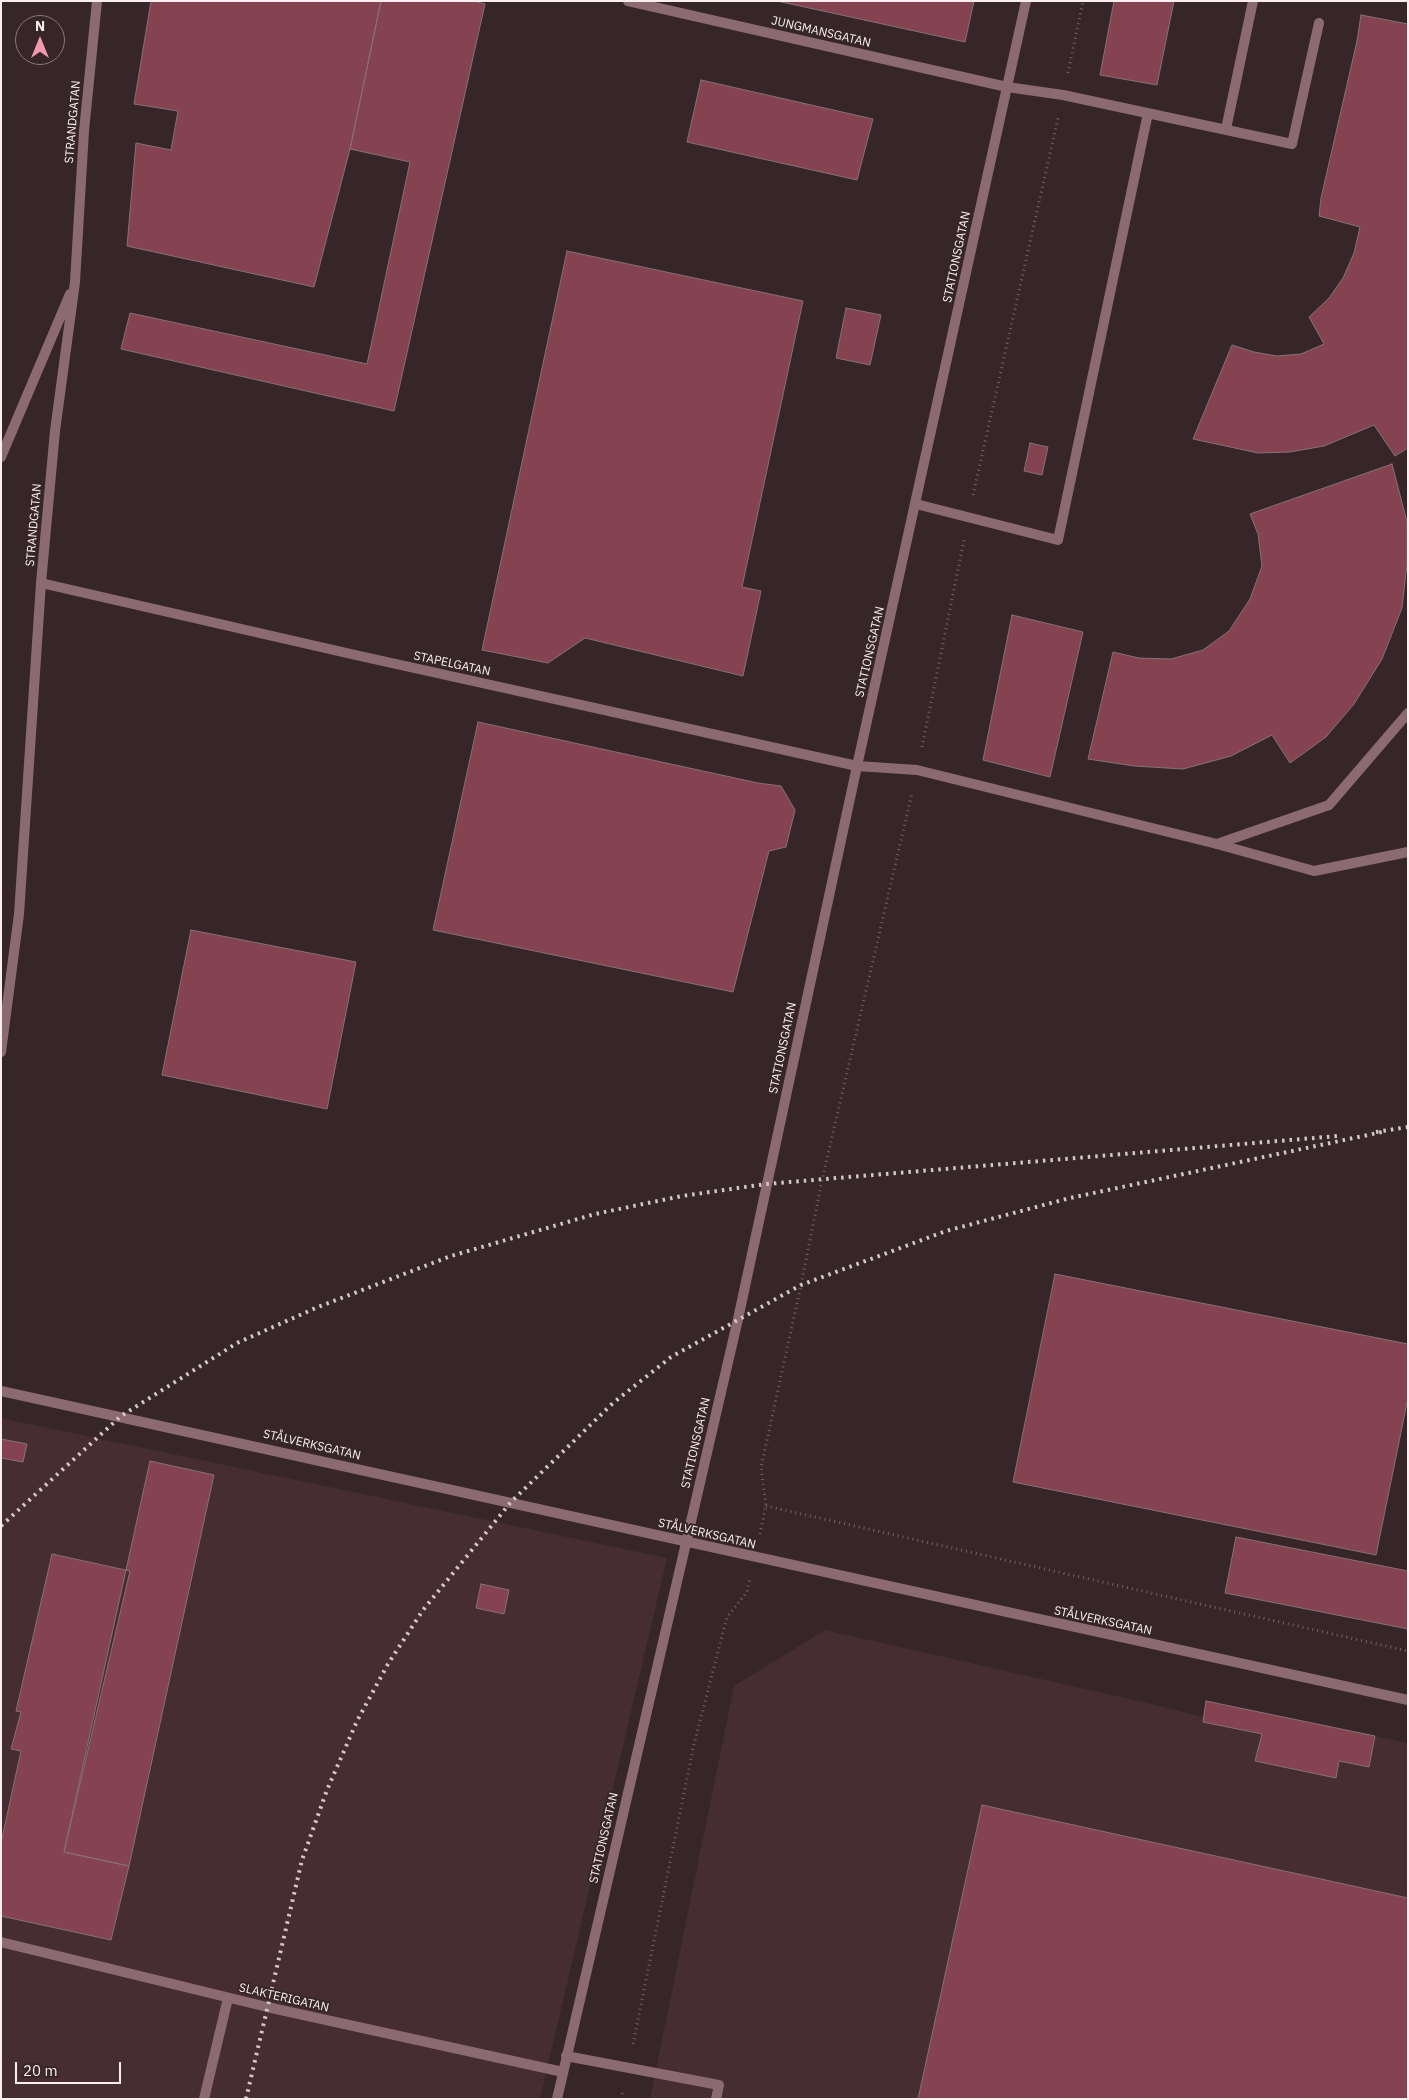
<!DOCTYPE html>
<html>
<head>
<meta charset="utf-8">
<style>
	body { margin:0 }
	#map { position:relative; width:1409px; height:2100px; overflow:hidden; background:#372629; font-family:"IBM Plex Sans",sans-serif }
	canvas { display:block }
	.frame { position:absolute; inset:0; border:2px solid #faeef0; pointer-events:none }
	.north { position:absolute; left:15px; top:15px; width:50px; height:50px; box-sizing:border-box; background:#372629; border:1px solid #857679; border-radius:50%; rotate:0deg; font-size:14px; font-weight:700; line-height:20px; text-align:center; color:#faeef0 }
	.north::after { content:''; display:block; margin:auto; width:18px; height:22px; background:#f29aad; clip-path:polygon(50% 0,100% 100%,50% 72%,0 100%) }
	.scale { position:absolute; left:15px; top:2062px; width:106px; height:22px; box-sizing:border-box; border:2px solid #faeef0; border-top:0; padding-left:6px; font-size:15px; line-height:18px; white-space:nowrap; color:#faeef0; -webkit-text-stroke:4px #372629; paint-order:stroke }
</style>
</head>
<body>
<div id="map">
<canvas width="1409" height="2100"></canvas>
<div class="frame"></div>
<div class="north">N</div>
<div class="scale">20 m</div>
</div>
<script>
const c = document.querySelector('canvas').getContext('2d');
c.lineJoin = 'round';
function fill(path, color) { c.fillStyle = color; c.fill(path, 'evenodd'); }
const toPath = rows => new Path2D(rows.map(r => 'M' + r).join(''));
function trace(path, color, width, dash) { c.strokeStyle = color; c.lineWidth = width; c.lineCap = dash ? 'butt' : 'round'; c.setLineDash(dash || []); c.stroke(path); }
function label(font, color, halo, rows, align = 'center') {
  c.font = font + ' "IBM Plex Sans",sans-serif'; c.lineWidth = 4; c.setLineDash([]); c.textBaseline = 'middle'; c.strokeStyle = halo; c.fillStyle = color; for (const [text, x, y, turn = 0] of rows) {
    c.save(); c.translate(x, y); c.rotate((+turn || 0) * Math.PI / 180); c.textAlign = isNaN(turn) ? turn : align; if (halo) c.strokeText(text, 0, 0); c.fillText(text, 0, 0); c.restore();
  }
}
const built = toPath([
	[1,1418,667,1558,540,2099,1,2099],
	[825,1630,1156,1705,1202,1717,1206,1701,1408,1743,1408,2099,650,2099,734,1686]
]);
const building = toPath([
	[151,1,381,1,350,149,314,287,127,246,136,143,171,150,178,111,134,104,151,1],
	[381,1,474,1,485,4,394,411,121,349,130,313,367,364,410,162,350,149,381,1],
	[777,1,974,1,965,42,777,1],
	[1114,1,1174,1,1157,85,1100,75,1114,1],
	[1361,15,1408,24,1408,448,1395,456,1374,425,1324,446,1290,452,1258,453,1193,439,1232,345,1254,352,1277,356,1301,354,1324,344,1309,317,1329,298,1343,278,1354,253,1360,227,1319,216,1321,198,1357,41,1361,15],
	[701,80,873,119,857,180,687,142,701,80],
	[567,251,803,301,742,587,761,591,743,676,585,638,548,663,482,650,567,251],
	[846,308,881,315,870,365,836,358,846,308],
	[1030,443,1048,447,1042,475,1024,471,1030,443],
	[1392,464,1407,522,1407,564,1402,608,1382,659,1354,704,1326,737,1290,763,1272,735,1231,756,1183,769,1134,766,1088,759,1113,652,1139,658,1171,659,1203,650,1229,631,1250,599,1262,566,1258,534,1250,514,1392,464],
	[1012,615,1083,632,1050,777,983,760,1012,615],
	[478,722,758,783,781,786,795,810,786,847,769,851,733,992,433,930,478,722],
	[191,930,356,962,327,1109,162,1075,191,930],
	[1055,1274,1408,1344,1408,1398,1376,1555,1013,1482,1055,1274],
	[1,1439,27,1444,23,1462,1,1458,1,1439],
	[150,1461,214,1475,129,1866,64,1852,150,1461],
	[1236,1537,1408,1571,1408,1629,1225,1593,1236,1537],
	[52,1554,130,1571,64,1852,129,1866,111,1940,1,1916,1,1843,21,1751,11,1749,21,1712,16,1711,52,1554],
	[481,1584,509,1590,504,1614,476,1608,481,1584],
	[1206,1701,1375,1736,1369,1767,1339,1761,1336,1778,1255,1761,1262,1734,1203,1722,1206,1701],
	[982,1805,1408,1898,1408,2099,918,2099,982,1805]
]);
const path = toPath([
	[1068,73,1083,1],
	[973,495,1058,118],
	[922,747,964,540],
	[766,1506,1408,1651],
	[760,1534,766,1506,761,1467,801,1285,822,1180,912,793],
	[633,2044,694,1744,727,1617,747,1592,750,1579],
	[621,2099,623,2090]
]);
const service = toPath([
	[1007,87,1063,95,1292,144,1319,23],
	[1226,129,1253,1],
	[916,504,1058,540,1148,113],
	[1217,844,1314,871,1408,852],
	[566,2056,719,2085,716,2099],
	[204,2099,228,1998]
]);
const minor = toPath([
	[628,1,1007,87],
	[1,457,70,294],
	[41,583,351,654,857,766,917,770,1217,844,1329,805,1408,713],
	[1,1052,19,914,41,583,55,431,75,282,84,131,97,1],
	[1,1391,1408,1700],
	[1,1942,267,2007,563,2072],
	[557,2099,738,1319,857,766,1026,1]
]);
const rail = toPath([
	[1376,1132,1408,1127],
	[1,1526,121,1416,237,1343,318,1307,451,1256,595,1214,682,1196,766,1184,1338,1136],
	[246,2099,302,1860,327,1790,357,1721,388,1664,423,1610,511,1502,613,1403,671,1357,801,1285,946,1231,1070,1198,1382,1132]
]);
const streetNames = [
	["JUNGMANSGATAN",821,32,13],
	["STRANDGATAN",73,122,-85],
	["STATIONSGATAN",957,257,-78],
	["STRANDGATAN",34,525,-85],
	["STATIONSGATAN",870,652,-77],
	["STAPELGATAN",452,664,12],
	["STATIONSGATAN",783,1048,-78],
	["STATIONSGATAN",696,1443,-77],
	["STÅLVERKSGATAN",312,1445,13],
	["STÅLVERKSGATAN",707,1534,13],
	["STÅLVERKSGATAN",1103,1621,12],
	["STATIONSGATAN",604,1838,-77],
	["SLAKTERIGATAN",284,1998,13]
];
fill(built, '#452d32');
fill(building, '#854352');
trace(building, '#857174', 1);
trace(path, '#736366', 3, [1, 4]);
trace(service, '#8b6b71', 10);
trace(minor, '#8b6b71', 10);
trace(rail, '#d4c7c9', 4, [2.5, 5]);
label('12px', '#faeef0', '#372629', streetNames);
</script>
</body>
</html>
